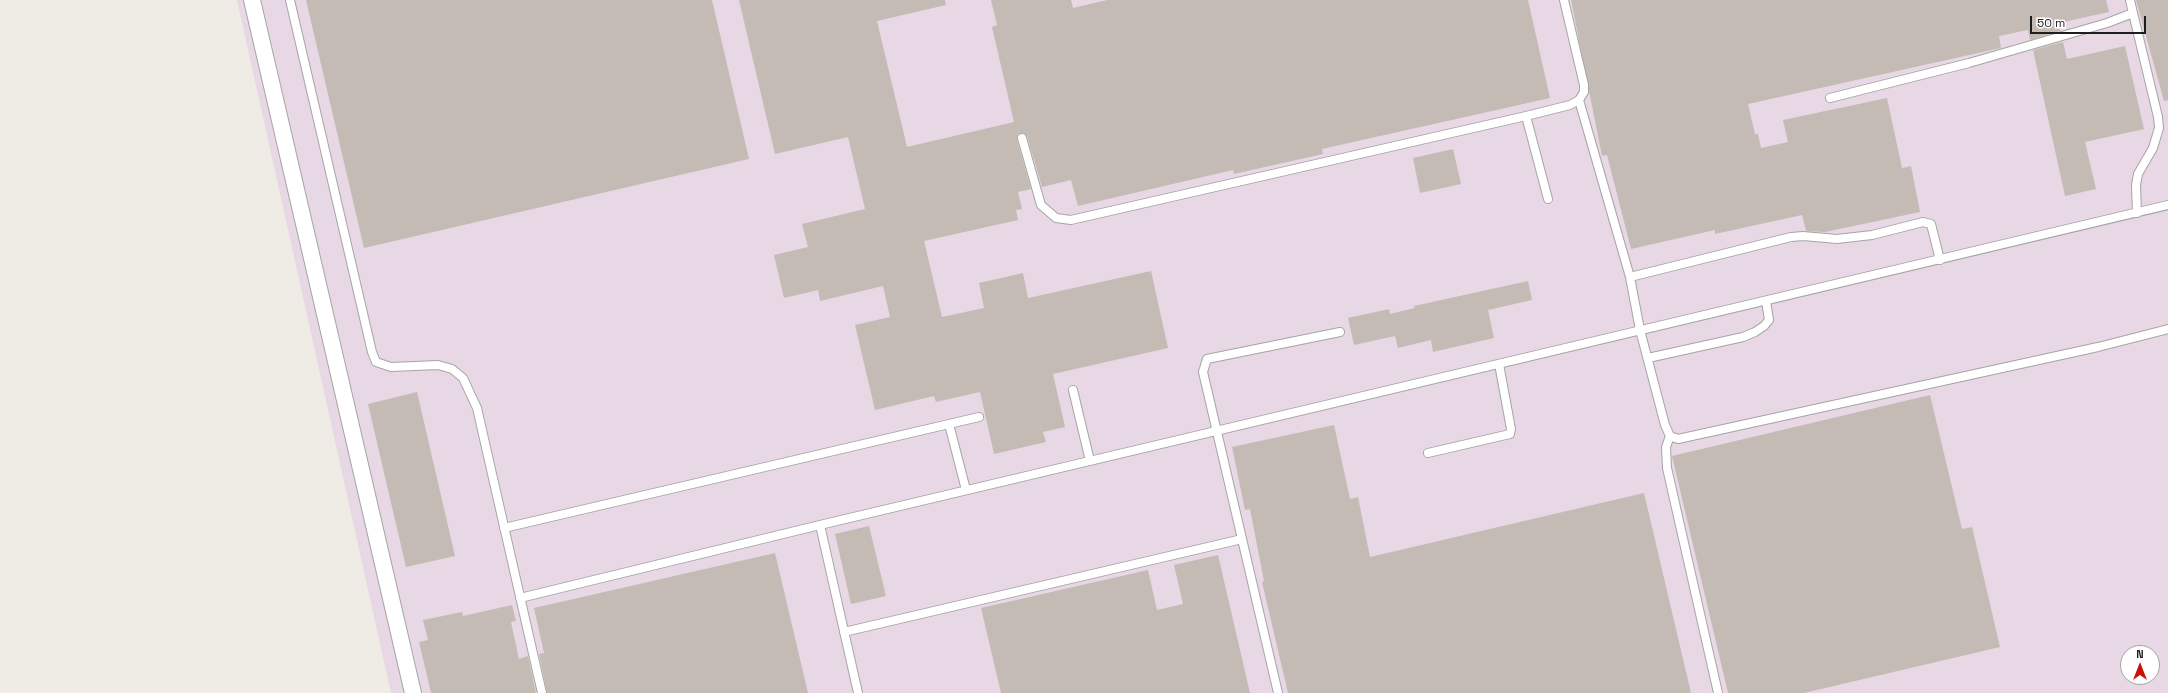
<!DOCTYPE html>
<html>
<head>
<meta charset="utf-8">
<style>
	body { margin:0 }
	#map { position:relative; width:2168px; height:693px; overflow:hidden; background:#efece5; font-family:"Space Grotesk",sans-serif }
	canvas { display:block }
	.north { position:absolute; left:2120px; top:645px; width:40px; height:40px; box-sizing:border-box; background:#fff; border:1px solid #a5a5a5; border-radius:50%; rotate:0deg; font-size:11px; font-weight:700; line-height:16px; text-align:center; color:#1e1e1e }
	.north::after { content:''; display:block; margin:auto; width:14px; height:18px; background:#ca1103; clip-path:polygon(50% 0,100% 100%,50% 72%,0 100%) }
	.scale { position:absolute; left:2030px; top:16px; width:116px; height:18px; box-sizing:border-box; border:2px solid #1e1e1e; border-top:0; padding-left:5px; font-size:12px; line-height:14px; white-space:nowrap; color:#1e1e1e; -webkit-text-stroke:3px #fff; paint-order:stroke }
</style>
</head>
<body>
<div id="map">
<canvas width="2168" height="693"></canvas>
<div class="north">N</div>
<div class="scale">50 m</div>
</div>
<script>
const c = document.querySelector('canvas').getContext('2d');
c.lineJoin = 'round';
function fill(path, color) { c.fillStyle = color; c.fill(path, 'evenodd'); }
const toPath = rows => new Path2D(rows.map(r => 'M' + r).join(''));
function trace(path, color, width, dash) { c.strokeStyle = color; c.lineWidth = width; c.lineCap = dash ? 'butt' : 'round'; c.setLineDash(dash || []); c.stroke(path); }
const industrial = toPath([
	[237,0,2168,0,2168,693,391,693],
	[2128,653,2152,653,2152,677,2128,677]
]);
const building = toPath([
	[306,0,712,0,749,159,364,248],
	[739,0,945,0,946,5,877,21,907,147,1014,122,992,27,997,25,991,0,1071,0,1073,8,1107,0,1528,0,1550,98,1322,149,1323,154,1234,174,1233,170,1078,206,1071,180,1042,187,1027,136,1023,133,1018,134,1017,140,1031,189,1018,192,1022,209,1016,210,1018,220,924,241,942,317,984,308,979,283,1023,273,1028,298,1151,271,1168,348,1053,374,1065,427,1043,432,1046,442,994,454,980,392,936,402,934,396,875,410,855,325,890,317,883,286,820,301,818,290,784,298,774,255,808,247,802,224,865,209,848,137,775,154],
	[1571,0,2106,0,2109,12,2059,23,2060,31,2030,40,2028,30,1999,36,2001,48,1748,104,1755,134,1758,134,1761,148,1788,142,1783,120,1887,98,1902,168,1911,166,1920,212,1825,232,1806,231,1802,215,1715,234,1715,230,1631,249,1607,155,1602,156],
	[2136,0,2168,0,2168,100,2164,101],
	[2063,42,2067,59,2125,46,2144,129,2085,142,2096,189,2065,196,2033,50],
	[1453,149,1461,184,1420,193,1413,158],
	[1528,281,1532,300,1488,310,1494,338,1433,352,1431,340,1398,348,1395,336,1354,345,1348,318,1389,309,1390,314,1415,308,1414,306],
	[417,392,455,556,406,567,368,404],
	[1930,395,1962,529,1972,527,2000,647,1804,693,1728,693,1672,456],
	[1334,425,1350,499,1358,497,1370,557,1644,493,1691,693,1288,693,1262,582,1264,581,1250,509,1245,510,1232,447],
	[869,526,886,596,851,604,835,534],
	[775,553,808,693,547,693,539,654,544,653,534,608],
	[1218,555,1250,693,1001,693,981,608,1148,570,1157,610,1183,604,1174,565],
	[512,605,516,621,511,622,519,659,528,656,536,693,431,693,419,642,428,640,423,620,462,612,463,616]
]);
const lane = toPath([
	[290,0,372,352,376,362,391,367,438,365,452,369,463,378,477,408,542,693],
	[2133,13,2158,117,2159,128,2153,148,2138,174,2136,185,2137,213],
	[1830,98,1969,63,2107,23,2133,13,2130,0],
	[1579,100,1630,277,1640,330,1665,425,1670,436,1678,439,2098,347,2168,329],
	[1526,116,1548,199],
	[1022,138,1041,205,1056,218,1071,220,1526,116,1570,105,1579,100,1584,92,1584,85,1564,0],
	[1630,277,1791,237,1803,236,1837,239,1872,235,1923,222,1931,224,1940,260],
	[1648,358,1743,337,1755,332,1764,326,1769,320,1766,301],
	[1073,390,1090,461],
	[949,424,966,490],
	[1670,436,1666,447,1667,468,1718,693],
	[1428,453,1510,434,1511,429,1499,364],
	[820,525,858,693],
	[504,528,979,417],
	[520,598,820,525,2168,205],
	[844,632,1242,539],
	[1278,693,1203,372,1207,359,1340,332]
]);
const street = toPath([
	[252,0,413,693]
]);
fill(industrial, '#e8d7e4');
fill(building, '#c4bcb4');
trace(lane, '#a5a5a5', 10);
trace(street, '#a5a5a5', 18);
trace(lane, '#fff', 8);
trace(street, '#fff', 16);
</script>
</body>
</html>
